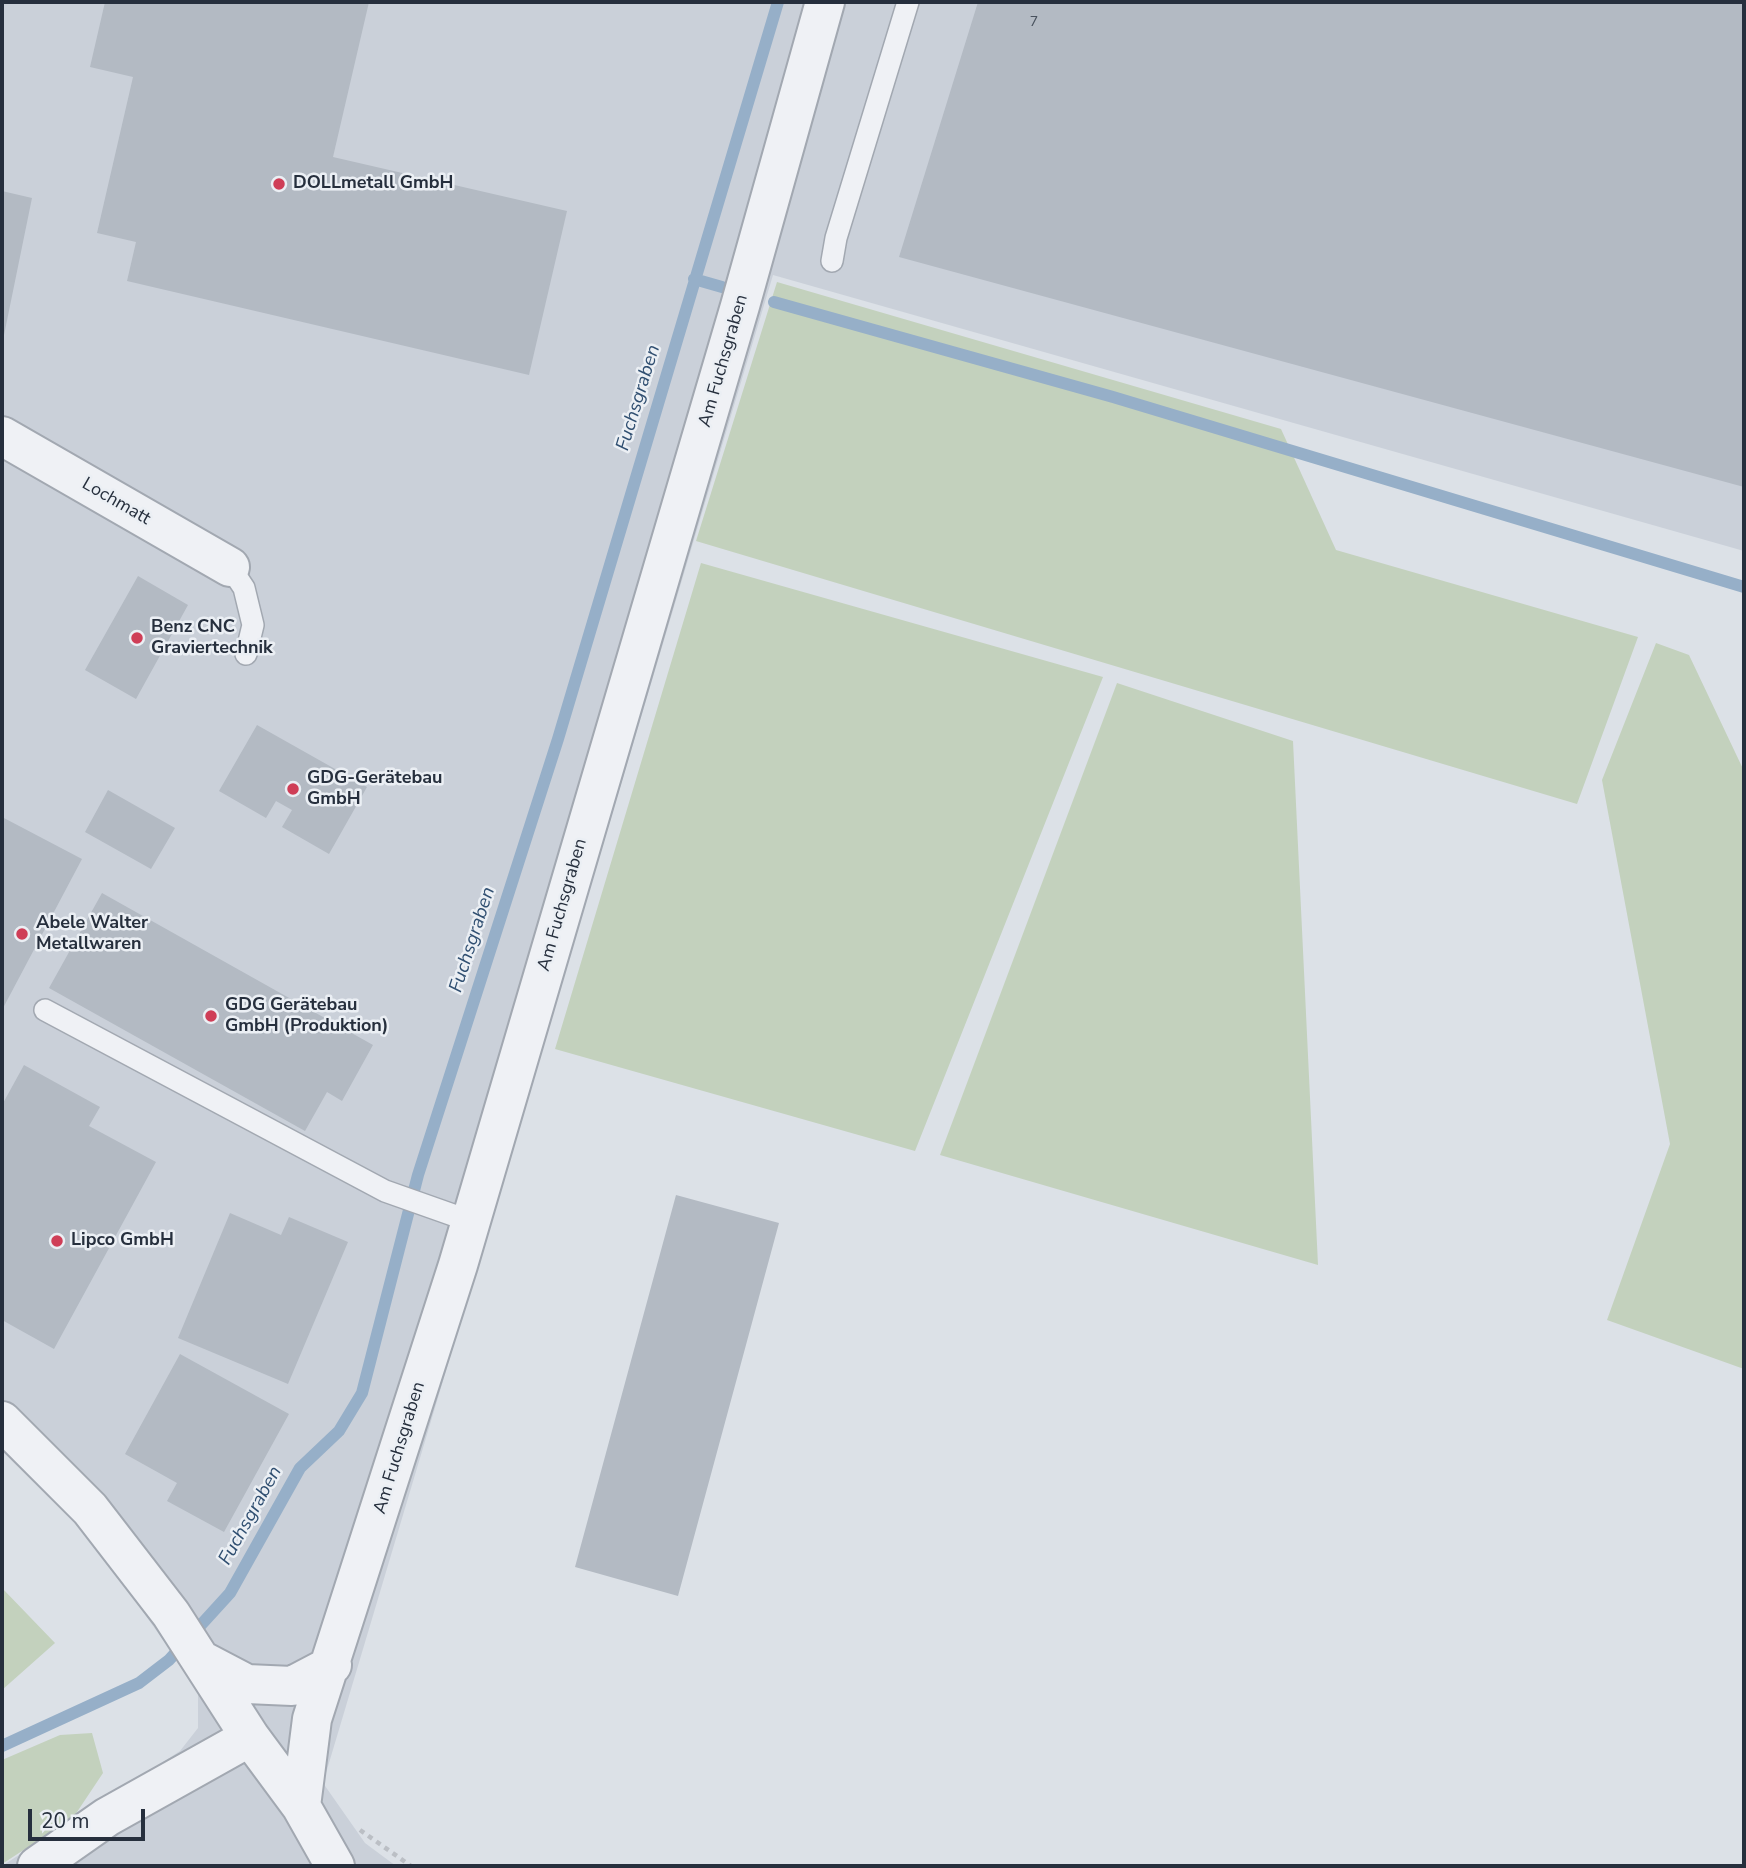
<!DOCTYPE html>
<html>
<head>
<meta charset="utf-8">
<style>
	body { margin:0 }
	#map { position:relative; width:1746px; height:1868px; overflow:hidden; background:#dce1e7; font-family:"Nunito Sans",sans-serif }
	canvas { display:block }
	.frame { position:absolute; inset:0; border:4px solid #262f3d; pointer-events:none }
	.scale { position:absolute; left:28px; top:1809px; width:117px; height:32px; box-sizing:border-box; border:4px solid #262f3d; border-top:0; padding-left:9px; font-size:21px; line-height:24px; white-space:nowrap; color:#262f3d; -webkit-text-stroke:5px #ebeff4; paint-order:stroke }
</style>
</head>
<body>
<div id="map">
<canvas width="1746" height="1868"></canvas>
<div class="frame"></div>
<div class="scale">20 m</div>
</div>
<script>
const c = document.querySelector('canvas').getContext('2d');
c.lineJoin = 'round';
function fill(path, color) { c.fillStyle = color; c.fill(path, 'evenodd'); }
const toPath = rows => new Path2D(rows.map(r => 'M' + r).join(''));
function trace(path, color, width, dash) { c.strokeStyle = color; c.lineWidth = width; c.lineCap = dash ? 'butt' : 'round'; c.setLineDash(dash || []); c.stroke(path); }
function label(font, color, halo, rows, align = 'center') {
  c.font = font + ' "Nunito Sans",sans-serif'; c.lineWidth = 5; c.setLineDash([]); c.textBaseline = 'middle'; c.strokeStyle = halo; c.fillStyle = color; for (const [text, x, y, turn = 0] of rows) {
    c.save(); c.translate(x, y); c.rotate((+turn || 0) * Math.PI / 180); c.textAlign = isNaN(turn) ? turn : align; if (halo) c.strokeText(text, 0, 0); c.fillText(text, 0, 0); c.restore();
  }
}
const built = toPath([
	[2,2,1744,2,1744,551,773,275,323,1783,365,1843,396,1866,2,1866,180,1751,198,1728,198,1689,81,1525,2,1444]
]);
const green = toPath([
	[777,282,1281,429,1336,550,1638,637,1577,804,696,541],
	[701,563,1103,677,915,1151,555,1049],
	[1656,643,1689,655,1744,771,1744,1369,1607,1320,1670,1144,1602,780],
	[1117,683,1293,741,1318,1265,940,1155],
	[2,1588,55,1643,2,1690],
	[92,1733,103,1773,73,1818,2,1864,2,1760,60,1735]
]);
const stream = toPath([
	[694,279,722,287],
	[774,302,1113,397,1744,587],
	[2,1746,139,1683,169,1660,230,1593,300,1468,339,1431,362,1393,418,1175,558,739,778,2]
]);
const building = toPath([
	[105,2,369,2,333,157,567,211,529,375,127,281,136,242,97,233,133,77,90,67],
	[978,2,1744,3,1744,487,899,257],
	[2,191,32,198,3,340,2,340],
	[138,576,188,605,136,699,85,670],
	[257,725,367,787,329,854,282,827,292,810,276,801,266,818,219,791],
	[108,790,175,828,151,869,85,832],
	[2,817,82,859,2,1010],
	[102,893,373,1045,342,1101,327,1092,305,1131,49,988],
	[24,1065,100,1107,89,1126,156,1162,54,1349,2,1320,2,1105],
	[676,1195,779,1223,678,1596,575,1567],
	[230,1213,281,1235,289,1217,348,1242,288,1384,178,1338],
	[180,1354,289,1414,224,1532,167,1501,177,1483,125,1454]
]);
const path = toPath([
	[360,1830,411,1866]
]);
const service = toPath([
	[832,261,836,238,908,2],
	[230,567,244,588,253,625,246,654],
	[45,1010,385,1191,470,1221]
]);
const minor = toPath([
	[2,436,230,567],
	[2,1421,90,1509,171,1614,250,1737,301,1806,335,1866],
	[205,1662,247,1684,292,1686,332,1665],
	[301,1806,312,1719,458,1265,740,306,825,2],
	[37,1866,107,1817,250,1737]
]);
const markers = [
	[279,184,7,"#cf3e57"],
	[137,638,7,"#cf3e57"],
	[293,789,7,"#cf3e57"],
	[22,934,7,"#cf3e57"],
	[211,1016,7,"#cf3e57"],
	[57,1241,7,"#cf3e57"]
];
const numberNames = [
	["7",1034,23]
];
const poiNames = [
	["DOLLmetall GmbH",293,184],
	["Benz CNC",151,628],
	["Graviertechnik",151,649],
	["GDG-Gerätebau",307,779],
	["GmbH",307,800],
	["Abele Walter",36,924],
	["Metallwaren",36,945],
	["GDG Gerätebau",225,1006],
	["GmbH (Produktion)",225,1027],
	["Lipco GmbH",71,1241]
];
const streetNames = [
	["Am Fuchsgraben",724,361,-74],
	["Lochmatt",116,502,30],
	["Am Fuchsgraben",563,905,-74],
	["Am Fuchsgraben",400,1448,-73]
];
const waterNames = [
	["Fuchsgraben",639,398,-73],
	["Fuchsgraben",473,940,-72],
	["Fuchsgraben",251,1516,-61]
];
fill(built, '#cad0d9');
fill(green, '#c3d1bd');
trace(stream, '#96afc8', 12);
fill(building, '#b3bac3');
trace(service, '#a2a8b1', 24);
trace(minor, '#a2a8b1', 42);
trace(path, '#bbbfc5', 4.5, [5, 5]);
trace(service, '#eff1f5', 21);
trace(minor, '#eff1f5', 38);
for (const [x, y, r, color] of markers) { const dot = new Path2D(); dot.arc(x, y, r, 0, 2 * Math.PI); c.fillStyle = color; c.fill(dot); trace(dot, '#ebeff4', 2.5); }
label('14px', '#49525e', null, numberNames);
label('bold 18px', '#262f3d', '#ebeff4', poiNames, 'left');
label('18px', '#262f3d', '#ebeff4', streetNames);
label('italic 19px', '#304f71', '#ebeff4', waterNames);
</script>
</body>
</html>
